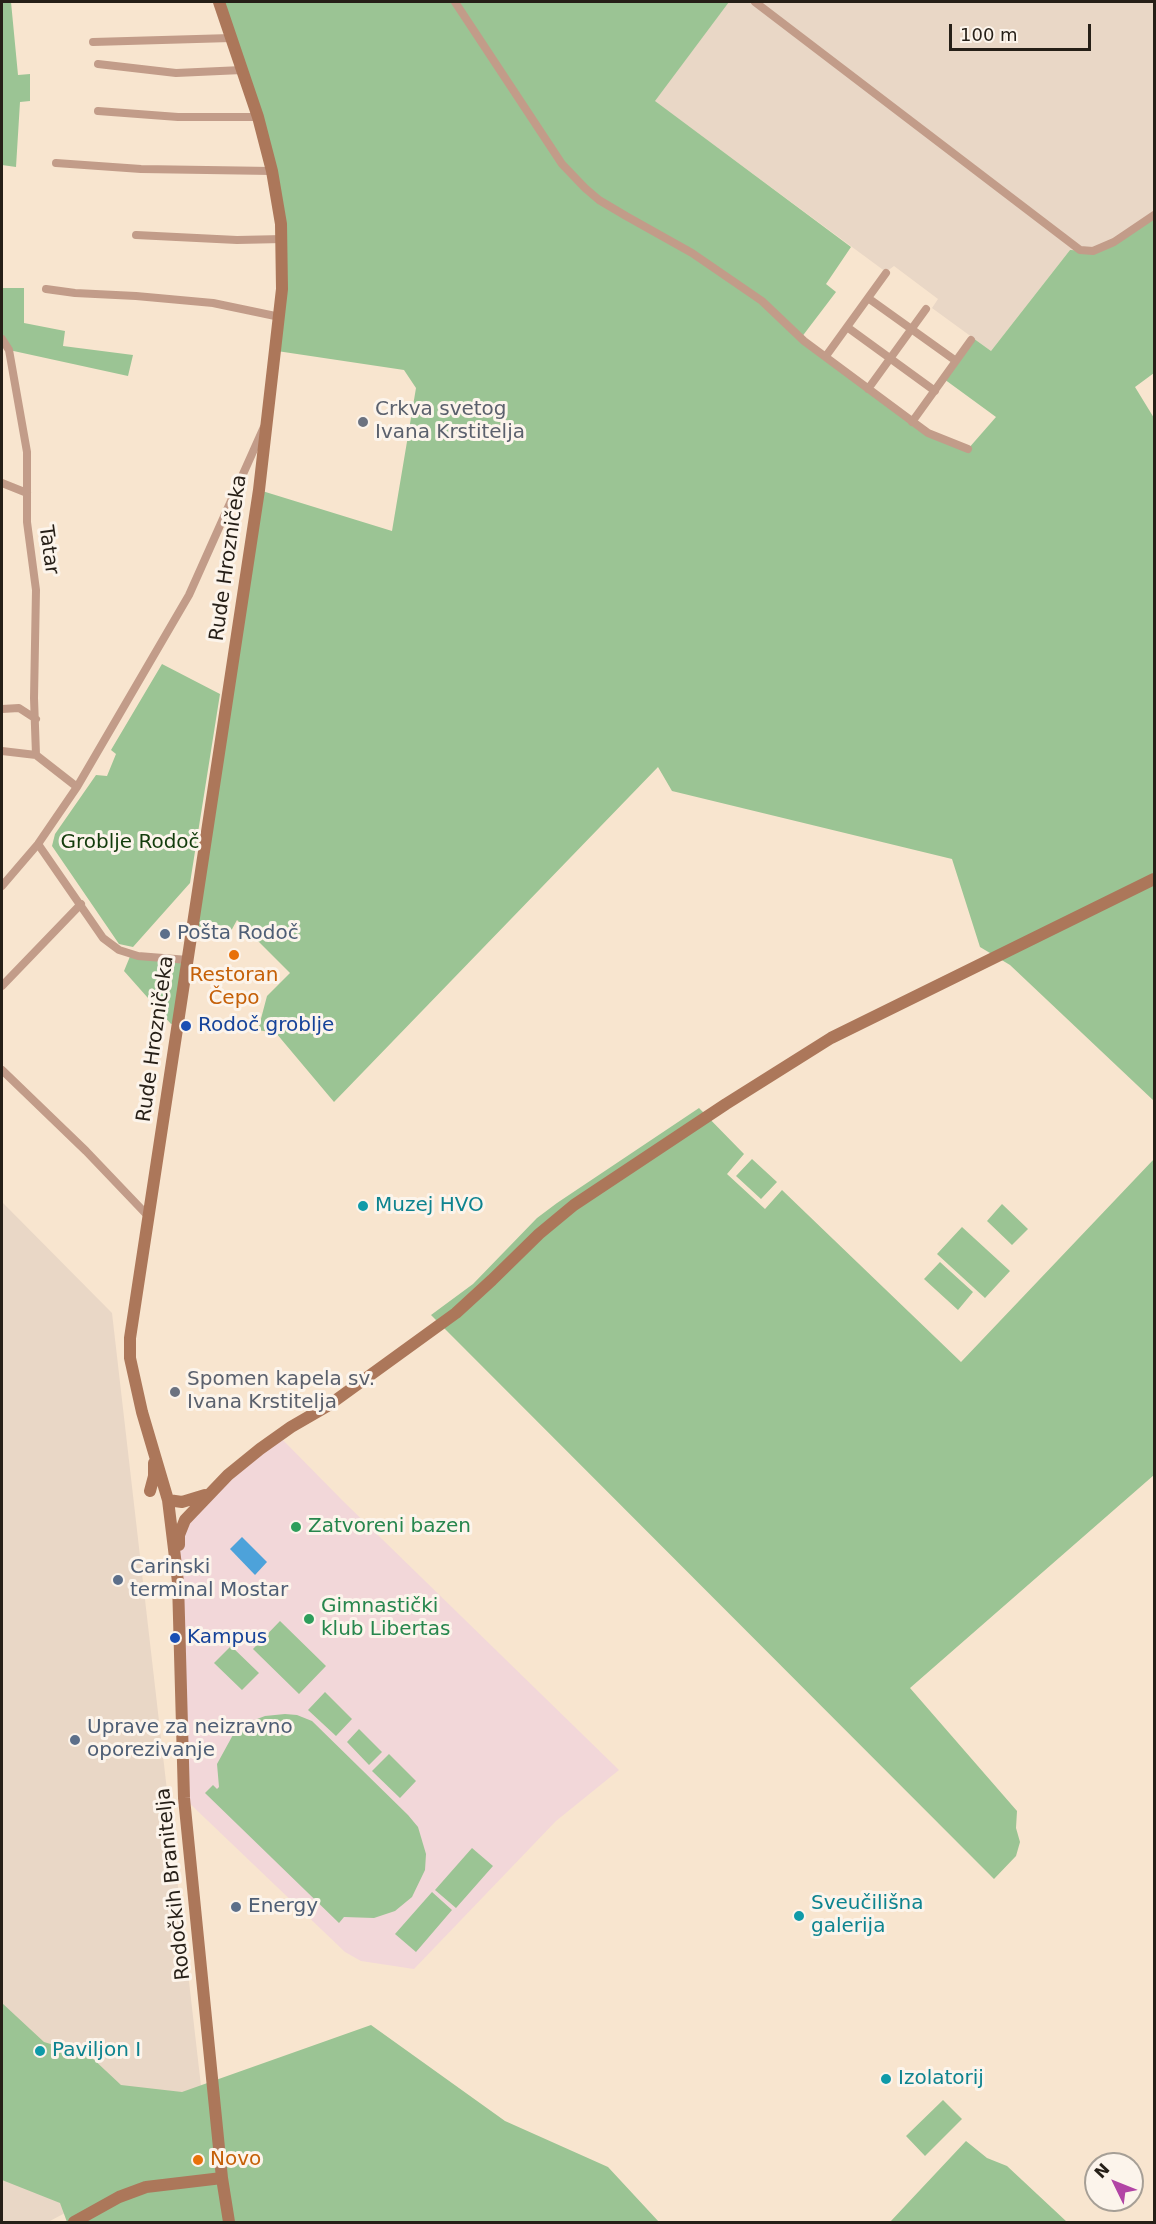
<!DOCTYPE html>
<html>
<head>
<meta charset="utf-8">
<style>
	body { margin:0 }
	#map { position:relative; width:1156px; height:2224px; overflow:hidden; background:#f8e5cf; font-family:"DejaVu Sans",sans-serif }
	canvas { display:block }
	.frame { position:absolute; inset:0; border:3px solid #261f17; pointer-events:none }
	.north { position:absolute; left:1084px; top:2152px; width:60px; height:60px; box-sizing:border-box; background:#fcf4eb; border:2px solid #a69f96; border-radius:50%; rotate:313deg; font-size:16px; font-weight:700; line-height:24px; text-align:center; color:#261f17 }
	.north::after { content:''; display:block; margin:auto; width:21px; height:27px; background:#b245a5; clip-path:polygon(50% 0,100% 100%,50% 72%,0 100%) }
	.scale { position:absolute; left:949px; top:24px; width:142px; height:27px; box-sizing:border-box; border:3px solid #261f17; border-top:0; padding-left:8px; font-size:18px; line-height:21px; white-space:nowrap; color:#261f17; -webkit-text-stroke:4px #fcf4eb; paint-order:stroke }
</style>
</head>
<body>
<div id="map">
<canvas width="1156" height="2224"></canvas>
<div class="frame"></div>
<div class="north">N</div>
<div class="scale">100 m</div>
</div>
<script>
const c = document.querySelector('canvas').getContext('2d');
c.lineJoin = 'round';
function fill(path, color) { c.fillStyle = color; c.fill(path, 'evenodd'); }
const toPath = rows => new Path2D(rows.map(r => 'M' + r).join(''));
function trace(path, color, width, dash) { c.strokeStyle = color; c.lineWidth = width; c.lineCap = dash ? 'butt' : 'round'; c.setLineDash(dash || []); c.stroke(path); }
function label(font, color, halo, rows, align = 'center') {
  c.font = font + ' "DejaVu Sans",sans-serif'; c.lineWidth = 6; c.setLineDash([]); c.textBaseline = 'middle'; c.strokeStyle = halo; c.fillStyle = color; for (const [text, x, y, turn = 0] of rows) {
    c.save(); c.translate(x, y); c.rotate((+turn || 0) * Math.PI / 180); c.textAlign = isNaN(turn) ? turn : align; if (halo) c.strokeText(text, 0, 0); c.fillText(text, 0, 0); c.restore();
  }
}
const industrial = toPath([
	[729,2,1154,2,1154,215,1093,251,1070,250,991,351,932,308,938,299,894,266,886,272,654,101],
	[2,1202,112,1313,207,2138,48,2222,2,2222]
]);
const education = toPath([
	[279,1436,343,1501,619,1770,556,1821,414,1969,361,1961,345,1952,184,1798,178,1582,182,1526]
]);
const green = toPath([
	[2,2,11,2,18,75,30,74,30,101,20,102,16,167,2,165],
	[221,2,729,2,655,101,851,247,826,284,836,292,801,338,912,422,968,449,996,417,944,379,973,338,991,351,1070,250,1093,251,1154,215,1154,373,1135,387,1154,418,1154,1101,1010,965,980,947,952,859,672,791,658,767,334,1102,276,1033,258,1030,267,996,290,973,237,920,231,931,193,927,259,490,392,531,416,388,404,370,277,351,283,223],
	[2,288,24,288,24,323,65,331,63,346,133,355,128,376,9,350,2,339],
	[162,664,220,694,190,883,133,947,119,944,52,846,55,834,96,775,107,776,116,754,111,750],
	[131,954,188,960,178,1022,171,1024,124,971],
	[699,1108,744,1154,727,1174,765,1209,782,1190,961,1362,1154,1159,1154,1475,910,1688,1017,1811,1016,1828,1020,1842,1016,1856,994,1879,431,1315,473,1284,537,1218,557,1203],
	[752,1159,777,1182,761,1199,736,1176],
	[1002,1204,1028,1229,1012,1245,987,1221],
	[962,1227,1010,1271,985,1298,937,1254],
	[940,1262,973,1292,958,1310,924,1279],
	[280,1621,326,1666,299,1694,253,1649],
	[231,1646,259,1673,242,1690,214,1663],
	[325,1692,352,1719,336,1736,308,1710],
	[285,1714,297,1715,312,1721,408,1815,418,1827,426,1854,425,1870,412,1897,395,1911,374,1918,344,1917,339,1923,205,1793,213,1785,217,1789,219,1787,217,1764,234,1733,244,1724,265,1716],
	[359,1729,382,1752,369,1765,347,1742],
	[389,1754,416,1781,400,1798,372,1771],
	[472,1848,493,1866,456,1908,435,1890],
	[432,1892,452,1910,416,1952,395,1934],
	[2,2003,44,2042,90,2056,121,2085,182,2092,371,2025,505,2121,608,2167,659,2222,67,2222,60,2203,2,2180],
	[943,2100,962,2119,925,2156,906,2136],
	[966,2141,987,2158,1007,2166,1067,2222,890,2222]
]);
const water = toPath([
	[242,1537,267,1562,255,1575,230,1549]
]);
const street = toPath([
	[455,2,562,164,585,188,599,200,626,216,692,253,762,301,804,341,928,433,968,449],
	[755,2,1080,250,1093,251,1114,242,1154,215],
	[93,42,231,38],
	[98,64,176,73,242,70],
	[98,111,178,117,258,117],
	[56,163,141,169,272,171],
	[136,235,237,240,283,239],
	[46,289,75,293,136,296,213,303,280,317],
	[868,298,956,361],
	[847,327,935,391],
	[2,339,9,350,27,452,27,522,36,590,34,698,36,755],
	[826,356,886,273],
	[868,389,926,309],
	[912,422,971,340],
	[2,483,27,493],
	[2,709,19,708,36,719],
	[2,751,36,755,77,787],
	[38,844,103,938,119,950,138,956,188,960],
	[2,886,38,844,77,787,189,595,264,427],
	[2,986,81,904],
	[2,1070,86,1151,149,1217]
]);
const secondary = toPath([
	[219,2,258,117,272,171,281,224,282,289,259,490,130,1338,130,1358,142,1412,168,1500,178,1582,184,1798,222,2178,229,2222],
	[150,1491,154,1476,154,1463],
	[168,1500,182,1502,205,1495],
	[179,1545,179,1535,185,1520,228,1475,260,1449,291,1427,329,1405,456,1313,492,1280,539,1234,574,1205,726,1104,831,1038,1154,879],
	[74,2222,119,2197,146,2187,222,2178]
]);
const markers = [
	[363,422,6,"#6b7280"],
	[165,934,6,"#5c6f8a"],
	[234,955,6,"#e8710a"],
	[186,1026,6,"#1a4fb4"],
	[363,1206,6,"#0f9aa8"],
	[175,1392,6,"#6b7280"],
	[296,1527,6,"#2e9e5b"],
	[118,1580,6,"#5c6f8a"],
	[309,1619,6,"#2e9e5b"],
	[175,1638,6,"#1a4fb4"],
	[75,1740,6,"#5c6f8a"],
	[236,1907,6,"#5c6f8a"],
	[799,1916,6,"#0f9aa8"],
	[40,2051,6,"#0f9aa8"],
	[886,2079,6,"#0f9aa8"],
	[198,2160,6,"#e8710a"]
];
const worshipNames = [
	["Crkva svetog",375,410],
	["Ivana Krstitelja",375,433],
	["Spomen kapela sv.",187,1380],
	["Ivana Krstitelja",187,1403]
];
const streetNames = [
	["Tatar",48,550,82],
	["Rude Hrozničeka",229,558,-82],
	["Rude Hrozničeka",156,1039,-82],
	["Rodočkih Branitelja",174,1884,-96]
];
const parkNames = [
	["Groblje Rodoč",130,843]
];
const serviceNames = [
	["Pošta Rodoč",177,934],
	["Carinski",130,1568],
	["terminal Mostar",130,1591],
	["Uprave za neizravno",87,1728],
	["oporezivanje",87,1751],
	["Energy",248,1907]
];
const foodNames = [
	["Restoran",234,976],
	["Čepo",234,999],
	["Novo",210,2160,"left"]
];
const transitNames = [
	["Rodoč groblje",198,1026],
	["Kampus",187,1638]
];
const cultureNames = [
	["Muzej HVO",375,1206],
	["Sveučilišna",811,1904],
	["galerija",811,1927],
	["Paviljon I",52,2051],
	["Izolatorij",898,2079]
];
const leisureNames = [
	["Zatvoreni bazen",308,1527],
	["Gimnastički",321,1607],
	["klub Libertas",321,1630]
];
fill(industrial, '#e9d7c6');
fill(education, '#f2d7d9');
fill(green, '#9bc494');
fill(water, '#4da2da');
trace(street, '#c29c89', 8);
trace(secondary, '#ac775a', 12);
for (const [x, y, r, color] of markers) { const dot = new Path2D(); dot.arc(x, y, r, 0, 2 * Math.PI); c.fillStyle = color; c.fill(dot); trace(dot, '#fcf4eb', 2); }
label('20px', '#5b616d', '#fcf4eb', worshipNames, 'left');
label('20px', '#261f17', '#fcf4eb', streetNames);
label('20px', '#133c0c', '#fcf4eb', parkNames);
label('20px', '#4e5e75', '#fcf4eb', serviceNames, 'left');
label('20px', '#c56008', '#fcf4eb', foodNames);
label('20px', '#164399', '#fcf4eb', transitNames, 'left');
label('20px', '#0d838f', '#fcf4eb', cultureNames, 'left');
label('20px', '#27864d', '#fcf4eb', leisureNames, 'left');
</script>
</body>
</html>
